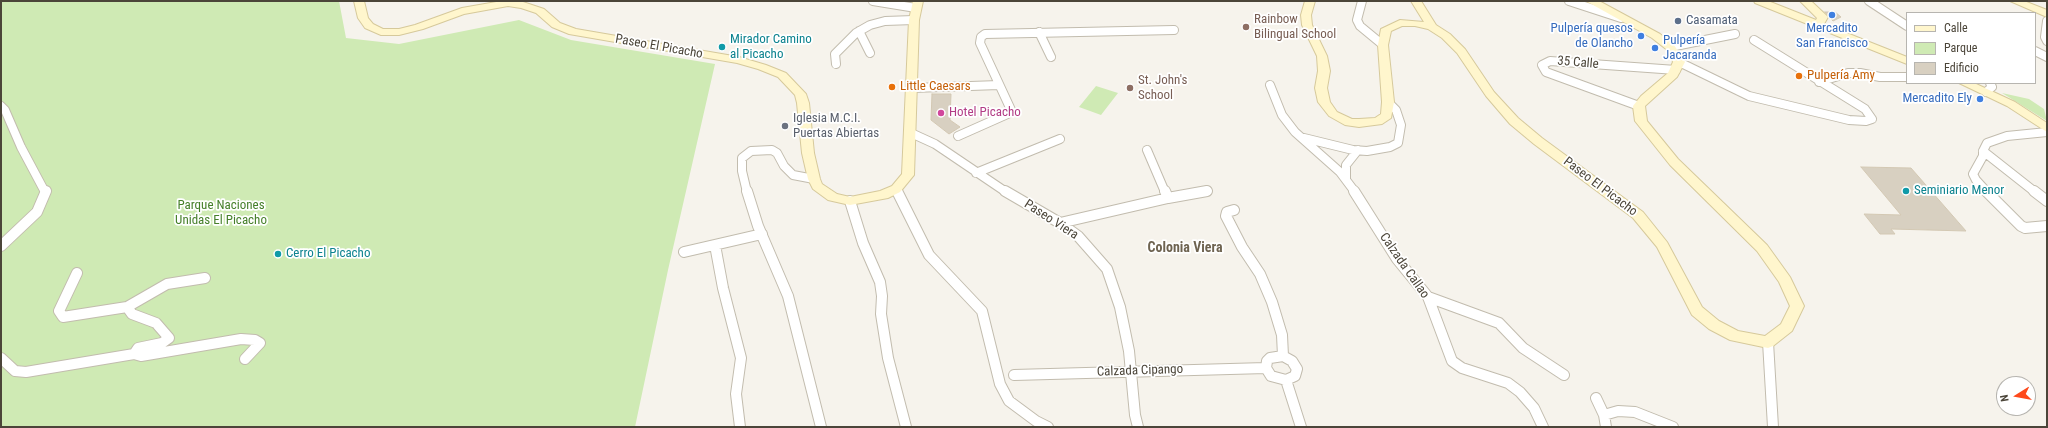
<!DOCTYPE html>
<html>
<head>
<meta charset="utf-8">
<style>
	body { margin:0 }
	#map { position:relative; width:2048px; height:428px; overflow:hidden; background:#f6f3ec; font-family:"Roboto Condensed",sans-serif }
	canvas { display:block }
	.frame { position:absolute; inset:0; border:2px solid #4b4539; pointer-events:none }
	.legend { position:absolute; left:1906px; top:12px; width:130px; height:72px; box-sizing:border-box; background:#fff; border:1px solid #b7b5b0; margin:0; padding:5px 7px; list-style:none; font-size:12px; color:#4b4539 }
	.legend li { display:flex; align-items:center; gap:8px; height:20px }
	.legend b { width:20px; border:1px solid #b7b5b0 }
	.north { position:absolute; left:1996px; top:376px; width:40px; height:40px; box-sizing:border-box; background:#fff; border:1px solid #b7b5b0; border-radius:50%; rotate:259deg; font-size:11px; font-weight:700; line-height:16px; text-align:center; color:#4b4539 }
	.north::after { content:''; display:block; margin:auto; width:14px; height:18px; background:#fe491b; clip-path:polygon(50% 0,100% 100%,50% 72%,0 100%) }
</style>
</head>
<body>
<div id="map">
<canvas width="2048" height="428"></canvas>
<div class="frame"></div>
<ul class="legend">
<li><b style="height:5px;background:#fff6cd"></b>Calle</li>
<li><b style="height:11px;background:#cfeab4"></b>Parque</li>
<li><b style="height:11px;background:#d8d0c1"></b>Edificio</li>
</ul>
<div class="north">N</div>
</div>
<script>
const c = document.querySelector('canvas').getContext('2d');
c.lineJoin = 'round';
function fill(path, color) { c.fillStyle = color; c.fill(path, 'evenodd'); }
const toPath = rows => new Path2D(rows.map(r => 'M' + r).join(''));
function trace(path, color, width, dash) { c.strokeStyle = color; c.lineWidth = width; c.lineCap = dash ? 'butt' : 'round'; c.setLineDash(dash || []); c.stroke(path); }
function label(font, color, halo, rows, align = 'center') {
  c.font = font + ' "Roboto Condensed",sans-serif'; c.lineWidth = 3.5; c.setLineDash([]); c.textBaseline = 'middle'; c.strokeStyle = halo; c.fillStyle = color; for (const [text, x, y, turn = 0] of rows) {
    c.save(); c.translate(x, y); c.rotate((+turn || 0) * Math.PI / 180); c.textAlign = isNaN(turn) ? turn : align; if (halo) c.strokeText(text, 0, 0); c.fillText(text, 0, 0); c.restore();
  }
}
const green = toPath([
	[1,1,339,1,346,38,399,44,519,20,571,40,715,64,668,270,635,427,1,427],
	[1096,86,1118,93,1101,115,1079,107],
	[2002,93,2029,99,2044,109,2047,121]
]);
const building = toPath([
	[1825,12,1835,12,1841,17,1833,21,1825,12],
	[932,94,951,94,950,120,960,127,949,134,931,120,932,94],
	[1861,167,1911,168,1966,231,1891,229,1895,234,1880,234,1864,214,1901,215,1861,167]
]);
const streetFar1 = toPath([
	[873,1,916,8],
	[1362,1,1357,20,1360,26,1383,45],
	[1569,1,1621,18],
	[1869,1,1907,26],
	[2047,21,2045,37,2047,41],
	[859,31,870,53],
	[1039,32,1051,57],
	[1670,47,1735,34],
	[2035,51,2047,57],
	[1679,62,1749,96,1849,120,1866,121,1872,119,1865,109,1754,40],
	[836,64,835,54,856,33,870,25,885,21,914,20],
	[1819,82,1848,73,1860,73,1880,77,1907,77],
	[1270,85,1282,115,1295,132,1340,172,1355,192],
	[913,88,999,85],
	[1986,92,1992,87,1990,83],
	[1,106,5,110,21,147,45,192],
	[1639,106,1546,72,1542,65,1550,61,1676,70],
	[911,133,935,144,1006,192],
	[958,136,1012,112,980,43,981,37,985,34,1174,30],
	[1304,138,1353,150,1367,151,1390,147,1398,143,1401,125,1396,110,1388,102],
	[1147,150,1165,192],
	[1983,151,2035,192],
	[976,173,1060,139],
	[1346,179,1346,165,1358,150],
	[896,189,897,192],
	[747,192,742,171,742,158,751,151,772,150,777,153,784,166,793,175,814,179],
	[1203,192,1207,191],
	[1987,192,1976,180,1973,174,1983,156,1983,151,1987,143,2007,136,2047,132]
]);
const street = toPath([
	[747,191,758,226,788,296,821,427],
	[897,191,929,255,982,311,1000,384,1009,401,1036,421,1048,427],
	[1005,191,1060,223,1078,236,1107,269,1120,307,1129,351,1135,415,1138,427],
	[1165,191,1168,198],
	[1354,191,1397,259,1428,297,1452,361,1462,368,1508,383,1520,392,1534,408,1543,427],
	[1986,191,2021,226,2025,228,2047,226],
	[2034,191,2047,201],
	[850,201,863,243,880,282,882,296,881,314,888,358,906,427],
	[1234,210,1227,212,1226,216,1242,247,1260,274,1272,302,1282,335,1283,356],
	[1060,223,1168,198,1207,191],
	[715,245,723,288,741,358,736,394,740,427],
	[1,246,37,212,46,191],
	[684,252,762,234],
	[77,273,59,311,63,317,127,307,167,284,205,278],
	[1428,297,1499,323,1523,348,1564,375],
	[127,307,132,314,156,323,169,338,162,343,138,348,134,354,141,356,241,339,255,340,260,343,245,359],
	[1768,342,1773,427],
	[1283,356,1292,361,1297,369,1295,376,1286,380,1271,376,1266,368,1267,361,1270,358,1283,356],
	[1,358,15,371,26,372,134,354],
	[1014,375,1266,368],
	[1286,380,1301,427],
	[1596,398,1604,415,1606,427],
	[1604,415,1618,411,1635,412,1673,427]
]);
const secondary = toPath([
	[354,1,364,1,368,18,373,24,383,29,399,29,415,25,462,8,502,1,523,2,544,9,560,23,576,29,739,57,766,65,786,73,806,94,809,103,814,153,820,179,822,184,837,194,850,197,880,191,892,186,902,174,909,20,913,1,923,1,919,20,914,175,900,192,888,198,850,205,828,200,813,189,808,179,802,153,797,103,795,95,778,77,758,69,737,63,569,34,552,27,536,13,521,8,508,6,464,14,423,29,399,35,381,35,365,28,358,18,354,1],
	[1305,1,1315,1,1311,15,1312,25,1327,56,1330,71,1327,88,1330,102,1337,112,1352,119,1359,119,1375,118,1381,114,1382,102,1378,45,1381,29,1400,20,1424,22,1411,1,1421,1,1436,25,1450,34,1465,49,1494,92,1518,118,1542,138,1643,212,1667,242,1702,307,1719,321,1738,331,1765,336,1781,324,1790,306,1779,282,1757,251,1670,165,1635,121,1633,106,1641,96,1668,73,1673,62,1671,56,1666,49,1652,38,1586,1,1599,1,1660,34,1674,45,1685,62,1677,77,1645,106,1647,121,1678,159,1767,245,1790,277,1804,306,1792,331,1773,346,1768,348,1730,340,1709,329,1692,315,1657,247,1633,218,1534,144,1510,124,1486,96,1457,53,1442,38,1428,29,1415,26,1402,26,1391,31,1388,45,1394,102,1391,118,1382,124,1359,127,1345,125,1329,116,1318,102,1315,88,1318,71,1317,56,1302,25,1301,15,1305,1],
	[1754,1,1768,1,1816,20,1817,18,1800,1,1811,1,1828,17,1824,24,1907,57,1907,64,1755,3,1754,1],
	[2010,1,2024,1,2047,10,2047,17,2010,1],
	[1959,83,1974,83,2015,102,2047,123,2047,132,2007,106,1959,83]
]);
const markers = [
	[1832,15,4,"#3f7fe0"],
	[1678,21,4,"#5c6f8a"],
	[1246,27,4,"#8d6e63"],
	[1641,36,4,"#3f7fe0"],
	[722,47,4,"#0f9aa8"],
	[1655,48,4,"#3f7fe0"],
	[1799,76,4,"#e8710a"],
	[892,87,4,"#e8710a"],
	[1130,88,4,"#8d6e63"],
	[1980,99,4,"#3f7fe0"],
	[941,113,4,"#d1479c"],
	[785,126,4,"#6b7280"],
	[1906,191,4,"#0f9aa8"],
	[278,254,4,"#0f9aa8"]
];
const educationNames = [
	["Rainbow",1254,20],
	["Bilingual School",1254,35],
	["St. John's",1138,81],
	["School",1138,96]
];
const serviceNames = [
	["Casamata",1686,21]
];
const shopNames = [
	["Pulpería quesos",1633,29],
	["de Olancho",1633,44],
	["Mercadito",1832,29,"center"],
	["San Francisco",1832,44,"center"],
	["Pulpería",1663,41,"left"],
	["Jacaranda",1663,56,"left"],
	["Mercadito Ely",1972,99]
];
const cultureNames = [
	["Mirador Camino",730,40],
	["al Picacho",730,55],
	["Seminiario Menor",1914,191],
	["Cerro El Picacho",286,254]
];
const streetNames = [
	["Paseo El Picacho",659,47,10],
	["35 Calle",1578,63,5],
	["Paseo El Picacho",1600,187,37],
	["Paseo Viera",1051,220,33],
	["Calzada Callao",1404,266,55],
	["Calzada Cipango",1140,371,-2]
];
const foodNames = [
	["Pulpería Amy",1807,76],
	["Little Caesars",900,87]
];
const hotelNames = [
	["Hotel Picacho",949,113]
];
const worshipNames = [
	["Iglesia M.C.I.",793,119],
	["Puertas Abiertas",793,134]
];
const parkNames = [
	["Parque Naciones",221,206],
	["Unidas El Picacho",221,221]
];
const neighbourhoodNames = [
	["Colonia Viera",1185,248]
];
fill(green, '#cfeab4');
fill(building, '#d8d0c1');
trace(building, '#d3c8b3', 1);
trace(streetFar1, '#c2bcae', 10);
trace(street, '#c2bcae', 12);
trace(secondary, '#d6c99b', 2);
trace(streetFar1, '#fff', 8);
trace(street, '#fff', 10);
fill(secondary, '#fff6cd');
for (const [x, y, r, color] of markers) { const dot = new Path2D(); dot.arc(x, y, r, 0, 2 * Math.PI); c.fillStyle = color; c.fill(dot); trace(dot, '#fff', 1.5); }
label('13px', '#785e54', '#fff', educationNames, 'left');
label('13px', '#4e5e75', '#fff', serviceNames, 'left');
label('13px', '#366cbe', '#fff', shopNames, 'right');
label('13px', '#0d838f', '#fff', cultureNames, 'left');
label('13px', '#4b4539', '#fff', streetNames);
label('13px', '#c56008', '#fff', foodNames, 'left');
label('13px', '#b23c85', '#fff', hotelNames, 'left');
label('13px', '#5b616d', '#fff', worshipNames, 'left');
label('13px', '#457f29', '#fff', parkNames);
label('bold 14px', '#6e6350', '#fff', neighbourhoodNames);
</script>
</body>
</html>
